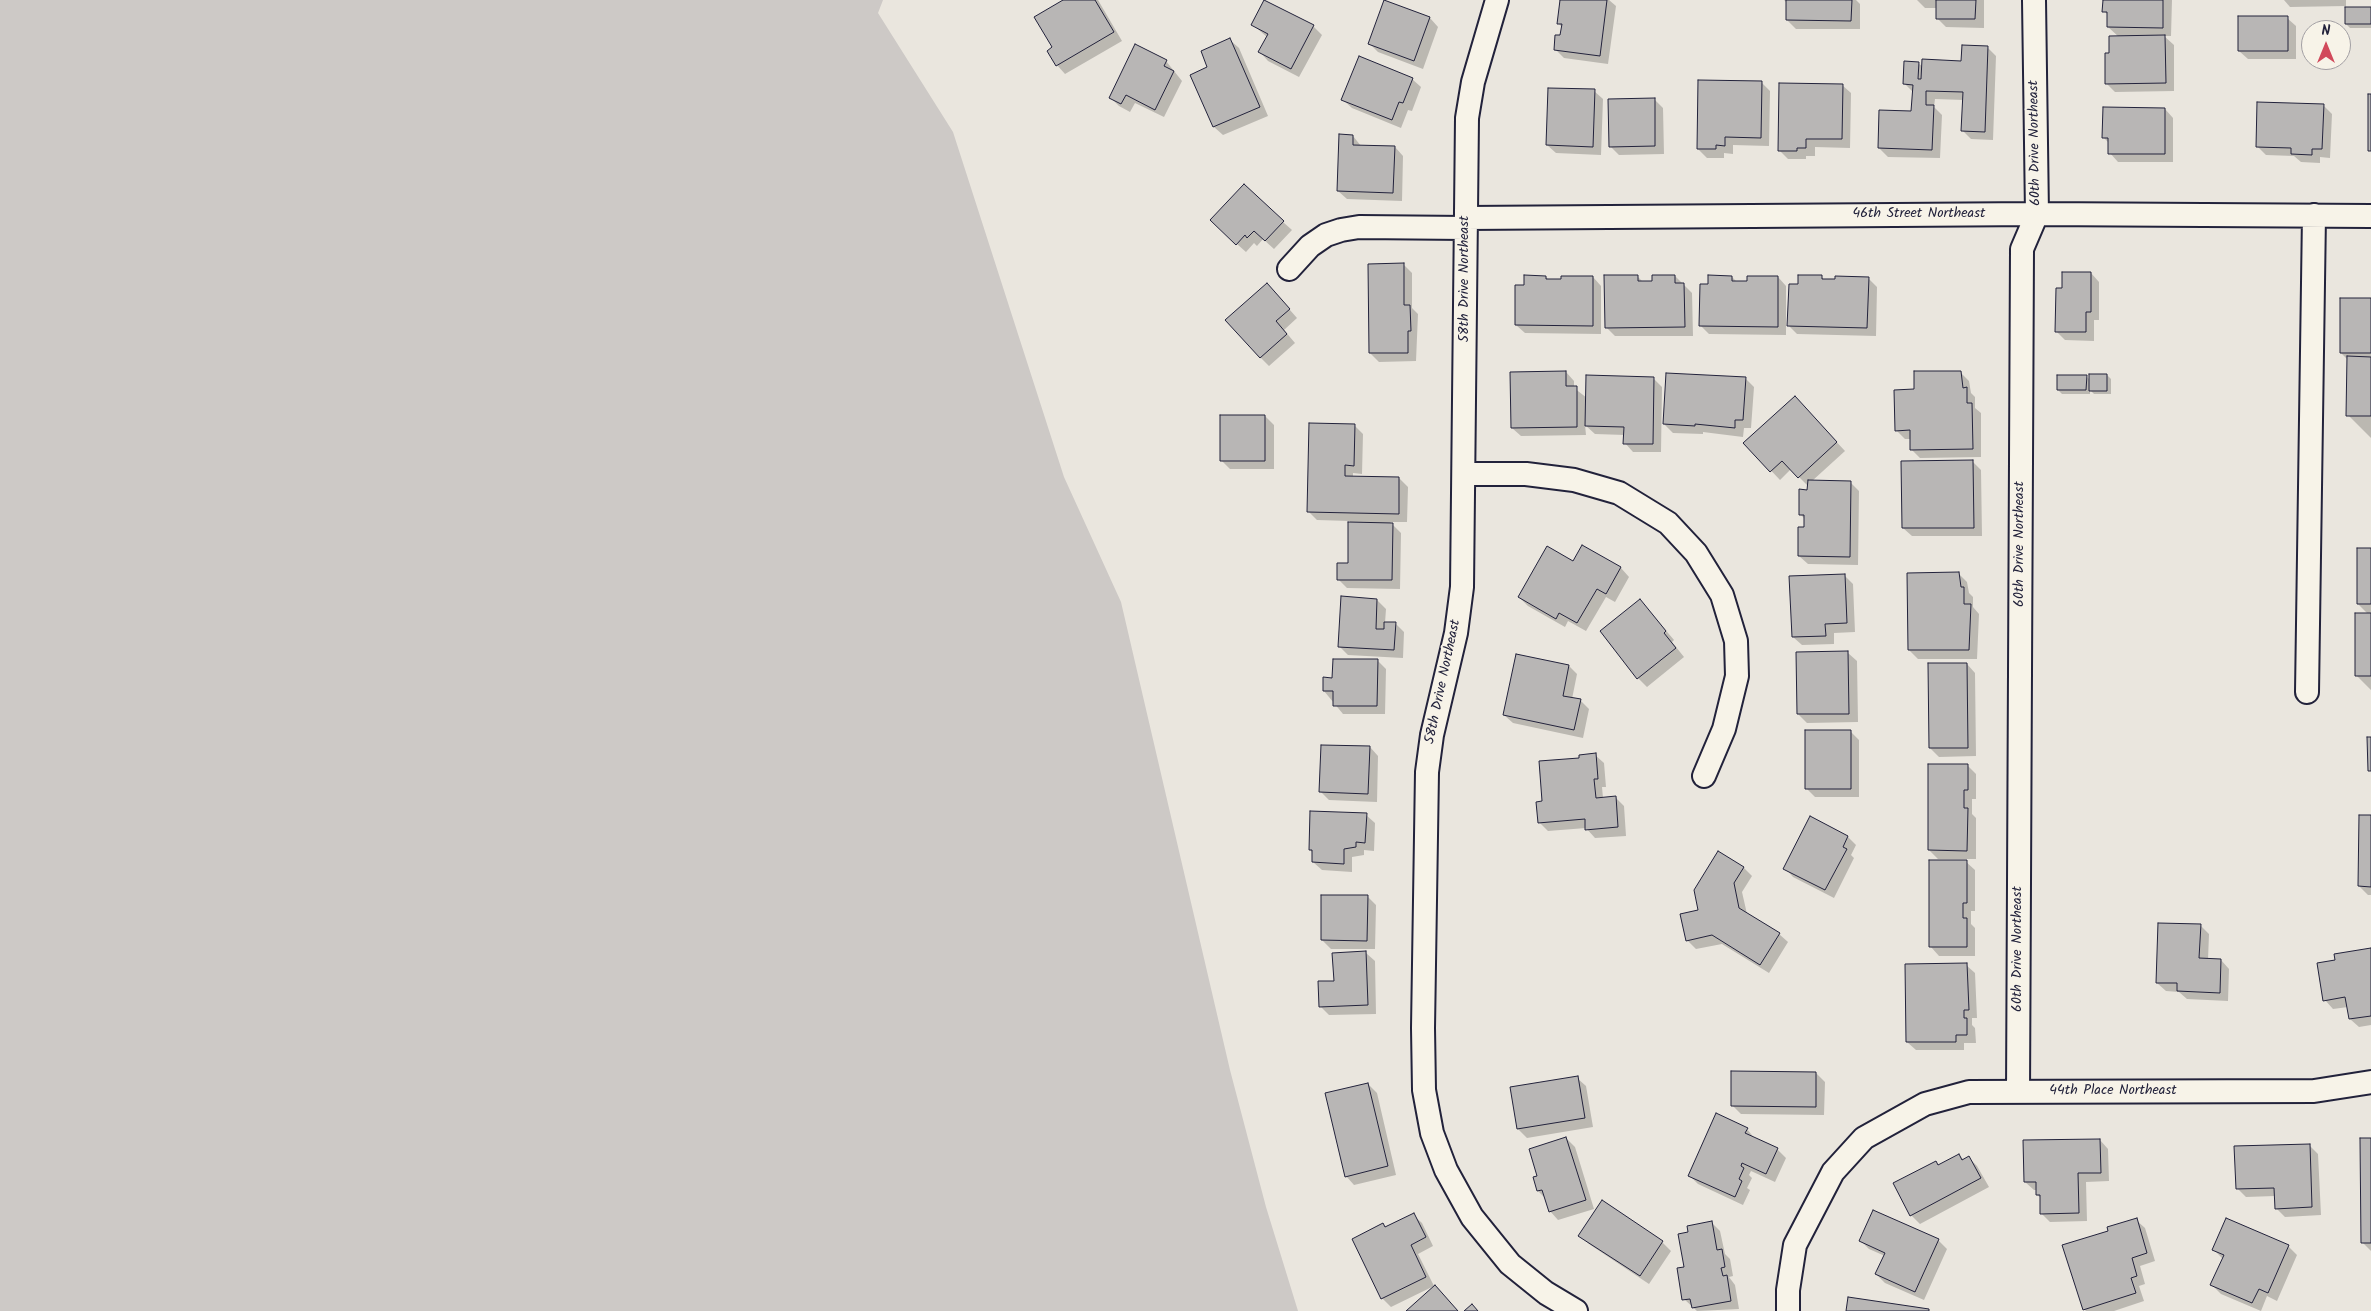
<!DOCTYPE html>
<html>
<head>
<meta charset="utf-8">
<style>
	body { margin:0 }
	#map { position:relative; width:2371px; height:1311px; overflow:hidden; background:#eae6de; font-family:Kalam,sans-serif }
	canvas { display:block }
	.north { position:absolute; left:2301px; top:20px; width:50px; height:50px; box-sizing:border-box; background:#f7f3e8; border:1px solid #a29fa3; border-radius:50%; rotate:0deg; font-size:14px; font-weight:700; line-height:20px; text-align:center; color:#22223b }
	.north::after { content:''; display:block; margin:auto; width:18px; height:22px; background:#d1495b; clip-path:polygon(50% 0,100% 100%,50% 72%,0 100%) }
</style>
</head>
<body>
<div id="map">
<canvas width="2371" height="1311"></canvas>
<div class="north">N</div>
</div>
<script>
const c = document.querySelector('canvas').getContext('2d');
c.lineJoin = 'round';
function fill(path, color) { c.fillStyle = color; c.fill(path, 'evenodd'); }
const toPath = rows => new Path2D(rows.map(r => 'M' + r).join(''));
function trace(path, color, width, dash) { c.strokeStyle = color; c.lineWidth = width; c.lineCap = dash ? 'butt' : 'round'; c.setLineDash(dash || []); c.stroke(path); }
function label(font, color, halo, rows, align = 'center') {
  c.font = font + ' Kalam,sans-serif'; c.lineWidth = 4; c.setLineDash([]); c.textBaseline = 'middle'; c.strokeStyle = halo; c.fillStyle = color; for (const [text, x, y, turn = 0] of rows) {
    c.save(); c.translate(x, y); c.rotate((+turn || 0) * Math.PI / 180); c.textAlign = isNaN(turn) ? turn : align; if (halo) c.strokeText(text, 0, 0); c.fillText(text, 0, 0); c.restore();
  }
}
const green = toPath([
	[0,0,883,0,878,13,953,132,1064,477,1121,602,1230,1070,1266,1207,1298,1311,0,1311]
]);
const shadow = toPath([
	[1065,0,1098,0,1122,41,1065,74,1057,65,1054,48],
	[1561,0,1609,0,1616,6,1608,64,1564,58,1555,49,1561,37,1563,28,1558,23],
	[1784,0,1856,0,1860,4,1860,29,1796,29,1787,20,1787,3],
	[1917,0,1984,0,1984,28,1946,27,1937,18,1937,8,1925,8],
	[2104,0,2172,0,2171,36,2164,36,2174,45,2174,91,2115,92,2106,83,2110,55,2119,37,2108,27,2109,16,2104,11],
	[2284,0,2346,0,2346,6,2290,7],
	[1385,1,1430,18,1438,27,1423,69,1378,52,1369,43],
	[2371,8,2371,28,2350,28,2346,24],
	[2287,18,2296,26,2296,59,2248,59,2239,51],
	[1253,25,1313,26,1322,35,1299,77,1268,61,1260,52,1267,37],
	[1230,40,1239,48,1268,116,1223,135,1214,127,1192,75,1209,68],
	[1987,47,1996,56,1993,140,1971,139,1963,131,1964,100,1935,99,1934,107,1942,115,1940,158,1888,157,1879,148,1912,112,1914,93,1905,84,1918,63,1923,67,1963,62],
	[1166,61,1182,81,1164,117,1135,103,1130,112,1119,106,1110,97],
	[1412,79,1421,87,1412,111,1408,110,1401,128,1352,108,1343,100],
	[1761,82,1770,91,1769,146,1733,145,1733,154,1724,153,1724,158,1707,158,1698,149],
	[1842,85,1851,93,1850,148,1815,147,1815,156,1806,156,1806,159,1788,159,1780,151],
	[1594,91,1603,99,1601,155,1556,153,1547,145],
	[1654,99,1663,108,1664,154,1619,155,1610,146],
	[2323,105,2332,114,2330,158,2320,157,2320,163,2301,162,2294,156,2266,155,2257,146],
	[2165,109,2173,118,2173,162,2118,162,2110,153,2110,144,2104,138],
	[1353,136,1361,146,1395,147,1403,156,1402,201,1347,199,1338,191],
	[1283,222,1292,230,1274,249,1263,239,1257,246,1254,243,1246,252,1220,229],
	[1404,265,1412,273,1412,308,1418,314,1416,361,1379,362,1370,353],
	[2091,273,2099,282,2099,320,2094,320,2094,341,2065,340,2056,331,2064,289],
	[1637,276,1643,282,1654,282,1675,276,1692,293,1693,336,1615,336,1606,327],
	[1821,276,1825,281,1868,278,1877,287,1876,336,1797,334,1789,326,1799,286],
	[1546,277,1549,280,1593,277,1601,286,1601,334,1525,333,1516,325,1525,287],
	[1732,277,1737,282,1778,277,1786,286,1786,335,1709,334,1700,325,1710,286],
	[1275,293,1297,318,1284,330,1295,343,1269,366,1260,357],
	[2371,299,2371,438,2348,415,2349,361,2341,353],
	[1566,372,1574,381,1574,388,1587,398,1653,378,1662,387,1661,452,1633,452,1625,443,1625,435,1595,434,1585,425,1586,435,1521,436,1512,428],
	[1960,372,1969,381,1971,393,1975,397,1975,408,1981,413,1981,457,1920,458,1911,449,1911,439,1905,439,1896,430,1915,390],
	[2107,375,2111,379,2111,394,2094,394,2090,390,2090,394,2062,394,2058,390,2086,376,2090,380],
	[1745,378,1754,387,1751,428,1744,428,1743,437,1703,432,1703,434,1673,433,1664,424],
	[1803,406,1845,451,1812,481,1850,482,1859,491,1858,565,1808,564,1799,556,1805,519,1800,514,1809,487,1791,469,1780,480,1745,443],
	[1265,416,1274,425,1274,469,1230,469,1221,460],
	[1354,425,1363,434,1362,474,1353,473,1353,477,1399,478,1408,487,1407,522,1390,522,1401,533,1400,589,1347,588,1338,579,1349,564,1350,521,1317,520,1308,511],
	[1972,461,1981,470,1982,536,1912,536,1903,528],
	[1583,547,1621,568,1629,577,1615,602,1606,597,1586,631,1568,621,1565,627,1528,606,1519,597,1574,563],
	[2371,550,2371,690,2356,675,2369,615,2358,604],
	[1958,573,1967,582,1969,593,1973,597,1973,607,1979,614,1977,659,1918,659,1909,650],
	[1844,575,1853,584,1855,632,1834,633,1834,644,1802,645,1793,637],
	[1377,600,1386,609,1385,623,1395,623,1404,632,1403,658,1348,655,1339,646],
	[1640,600,1674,640,1672,642,1684,657,1647,687,1638,678],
	[1848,653,1857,661,1858,722,1807,723,1798,714],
	[1377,660,1386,669,1385,714,1343,714,1324,691,1334,679],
	[1967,664,1975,673,1976,756,1939,757,1930,748],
	[1569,666,1577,674,1572,699,1580,700,1589,709,1583,738,1513,723,1504,715],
	[1850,731,1859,740,1859,797,1815,797,1807,789],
	[1370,747,1378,756,1377,802,1329,800,1320,791],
	[1595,755,1604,763,1606,787,1602,787,1603,798,1615,797,1624,806,1626,836,1595,838,1586,828,1548,831,1539,822,1580,759],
	[1968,766,1976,774,1976,799,1972,799,1972,814,1976,818,1976,859,1938,859,1929,850],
	[1366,815,1375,823,1374,851,1364,850,1364,855,1352,857,1352,872,1322,870,1313,862,1313,853,1310,850],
	[2371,816,2371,895,2368,895,2359,886],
	[1848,837,1856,845,1851,855,1854,858,1834,898,1793,877,1785,868],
	[1718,853,1744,868,1752,876,1742,892,1747,914,1779,934,1788,942,1769,973,1722,944,1696,949,1687,940,1700,911],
	[1965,861,1975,870,1975,911,1971,911,1971,924,1975,928,1975,956,1939,956,1931,947],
	[1367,896,1376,905,1375,949,1331,949,1322,940],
	[2200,925,2209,934,2208,960,2221,960,2229,969,2228,1001,2187,999,2179,992,2166,991,2157,983],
	[2371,949,2371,1025,2359,1027,2350,1019,2348,1007,2333,1009,2325,1000,2337,961],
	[1366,953,1375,961,1376,1014,1329,1015,1321,1007],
	[1966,965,1975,973,1977,1018,1972,1018,1972,1025,1975,1028,1976,1043,1964,1043,1964,1050,1916,1050,1907,1042],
	[1816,1073,1825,1082,1824,1115,1741,1114,1732,1105],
	[1577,1078,1586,1086,1593,1127,1527,1138,1518,1129,1512,1088],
	[1368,1084,1377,1093,1396,1175,1354,1185,1346,1176],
	[1747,1129,1755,1139,1777,1149,1786,1158,1775,1182,1751,1171,1749,1175,1752,1178,1747,1188,1750,1190,1743,1205,1698,1184,1689,1175],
	[1566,1138,1575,1147,1594,1209,1558,1220,1550,1211,1545,1198,1538,1191,1539,1176],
	[2371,1139,2371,1251,2363,1243],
	[2100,1140,2108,1149,2109,1181,2086,1182,2087,1221,2050,1222,2041,1213,2041,1198,2037,1195,2037,1190,2034,1190,2025,1182],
	[2309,1145,2318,1154,2321,1215,2285,1217,2276,1208,2275,1196,2246,1197,2237,1188],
	[1959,1155,1964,1160,1969,1158,1977,1166,1989,1187,1920,1224,1911,1215,1936,1162,1939,1166],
	[1413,1215,1422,1223,1433,1246,1418,1254,1434,1286,1391,1307,1382,1298,1353,1239,1383,1225,1386,1228],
	[2136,1220,2145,1228,2155,1261,2140,1266,2145,1284,2139,1286,2144,1301,2114,1311,2086,1311,2084,1309,2110,1231],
	[1712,1223,1720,1231,1725,1254,1730,1259,1733,1276,1729,1277,1735,1285,1739,1309,1697,1311,1684,1299,1689,1233],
	[1580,1235,1662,1242,1671,1251,1649,1284,1589,1244],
	[1860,1240,1938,1240,1947,1249,1924,1300,1885,1283,1876,1274,1885,1256,1869,1249],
	[2288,1246,2297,1255,2277,1301,2267,1296,2261,1311,2221,1294,2212,1285,2223,1259,2214,1250]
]);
const building = toPath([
	[1063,0,1095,0,1114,32,1056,66,1047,51,1052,47,1034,17,1063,0],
	[1264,0,1314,25,1291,69,1258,52,1268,34,1251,25,1264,0],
	[1384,0,1430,17,1414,61,1368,44,1384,0],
	[1560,0,1607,0,1600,56,1554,50,1555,35,1560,35,1562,24,1557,24,1560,0],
	[1786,0,1852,0,1851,21,1786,20,1786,0],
	[1936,0,1976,0,1975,19,1936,19,1936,0],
	[2103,0,2163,0,2163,28,2107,27,2107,12,2102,12,2103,0],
	[2345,7,2371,7,2371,24,2345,24,2345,7],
	[2238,16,2288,16,2288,51,2238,51,2238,16],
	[2165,35,2166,83,2105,84,2105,53,2109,53,2109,36,2165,35],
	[1230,38,1260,107,1213,127,1190,75,1207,67,1201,51,1230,38],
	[1135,44,1167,60,1164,66,1174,71,1155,110,1126,95,1121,104,1109,98,1135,44],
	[1962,45,1988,46,1985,132,1961,131,1963,92,1926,91,1926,105,1934,105,1932,150,1878,148,1879,110,1911,111,1913,85,1903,84,1904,61,1919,62,1918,79,1921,79,1922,59,1961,61,1962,45],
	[1359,56,1413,78,1403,103,1399,102,1392,120,1341,100,1359,56],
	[1698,80,1762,81,1761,138,1725,137,1725,146,1716,145,1716,149,1697,149,1698,80],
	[1779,83,1843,84,1842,139,1806,139,1806,148,1797,148,1797,151,1778,151,1779,83],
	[1548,88,1595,89,1593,147,1546,145,1548,88],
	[2368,94,2371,94,2371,151,2368,151,2368,94],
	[1655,98,1655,146,1609,147,1608,99,1655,98],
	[2257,102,2324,104,2322,149,2312,149,2312,155,2291,154,2291,148,2256,147,2257,102],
	[2103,107,2165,108,2165,154,2108,154,2108,138,2102,138,2103,107],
	[1339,134,1353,135,1353,145,1395,146,1393,193,1337,191,1339,134],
	[1244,184,1284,221,1265,241,1254,231,1247,238,1245,235,1236,245,1210,220,1244,184],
	[1404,263,1404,305,1410,305,1411,331,1408,331,1408,353,1369,353,1368,264,1404,263],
	[2062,272,2091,272,2091,312,2086,312,2086,332,2055,332,2056,288,2062,288,2062,272],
	[1524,275,1546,276,1546,279,1561,279,1561,276,1593,276,1593,326,1515,325,1515,285,1524,285,1524,275],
	[1604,275,1638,275,1638,281,1652,281,1652,275,1675,275,1675,283,1684,283,1685,327,1605,328,1604,275],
	[1708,275,1732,276,1732,281,1747,281,1747,276,1778,276,1778,327,1699,326,1700,284,1708,284,1708,275],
	[1798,275,1822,275,1822,279,1835,279,1835,276,1869,277,1867,328,1787,326,1789,284,1798,284,1798,275],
	[1267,283,1290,309,1276,321,1287,334,1260,358,1225,320,1267,283],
	[2340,298,2371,298,2371,353,2340,353,2340,298],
	[2347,356,2371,357,2371,416,2346,416,2347,356],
	[1566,371,1566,386,1577,386,1577,427,1511,428,1510,372,1566,371],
	[1914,371,1961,371,1963,388,1967,387,1967,403,1972,403,1973,449,1910,450,1910,430,1895,431,1894,390,1914,389,1914,371],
	[1666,373,1746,377,1743,420,1735,420,1735,428,1695,424,1695,426,1663,424,1666,373],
	[2089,374,2107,374,2107,391,2089,391,2089,374],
	[1586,375,1654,377,1653,444,1623,444,1624,427,1585,426,1586,375],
	[2057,375,2087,375,2086,390,2057,390,2057,375],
	[1795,396,1837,442,1798,478,1782,461,1770,472,1743,443,1795,396],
	[1220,415,1265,415,1265,461,1220,461,1220,415],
	[1309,423,1355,424,1354,466,1345,465,1345,476,1399,477,1399,514,1307,512,1309,423],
	[1973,460,1974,528,1902,528,1901,461,1973,460],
	[1808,480,1851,481,1850,557,1798,556,1798,527,1804,527,1804,515,1799,515,1799,489,1807,490,1808,480],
	[1348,522,1393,523,1392,580,1337,580,1337,563,1348,563,1348,522],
	[1582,545,1621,567,1606,594,1597,589,1577,623,1559,613,1556,619,1518,597,1547,546,1573,561,1582,545],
	[2357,548,2371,548,2371,604,2357,604,2357,548],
	[1959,572,1961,587,1964,587,1964,604,1971,604,1969,650,1908,650,1907,573,1959,572],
	[1845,574,1847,623,1825,624,1826,636,1792,637,1789,576,1845,574],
	[1341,596,1377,599,1376,629,1384,629,1384,622,1396,622,1394,650,1338,647,1341,596],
	[1640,599,1666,631,1664,633,1676,648,1637,679,1600,631,1640,599],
	[2355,613,2371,613,2371,676,2355,676,2355,613],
	[1848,651,1849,714,1797,714,1796,652,1848,651],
	[1516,654,1569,665,1563,696,1581,699,1574,730,1503,715,1516,654],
	[1333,659,1378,659,1377,706,1333,706,1333,691,1323,691,1323,677,1332,678,1333,659],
	[1928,663,1967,663,1968,748,1929,748,1928,663],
	[1805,730,1851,730,1851,789,1805,789,1805,730],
	[2367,737,2371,737,2371,771,2368,771,2367,737],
	[1321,745,1370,746,1368,794,1319,792,1321,745],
	[1596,753,1598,779,1594,779,1596,798,1616,796,1618,827,1585,830,1585,819,1538,823,1536,802,1542,801,1539,761,1579,758,1579,755,1596,753],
	[1928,764,1968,764,1968,790,1964,790,1964,808,1968,808,1967,851,1928,850,1928,764],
	[1310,811,1367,813,1365,843,1356,842,1356,847,1344,849,1344,864,1312,862,1312,850,1309,850,1310,811],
	[2359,815,2371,815,2371,887,2358,886,2359,815],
	[1810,816,1848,836,1843,847,1847,849,1825,890,1783,869,1810,816],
	[1718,851,1744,867,1734,883,1739,908,1780,933,1760,965,1712,935,1686,941,1680,914,1698,910,1694,890,1718,851],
	[1929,860,1967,860,1967,903,1963,903,1963,918,1967,918,1967,947,1929,947,1929,860],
	[1321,895,1368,895,1367,941,1321,940,1321,895],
	[2158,923,2201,924,2199,958,2221,959,2220,993,2177,991,2177,983,2156,983,2158,923],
	[2371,948,2371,1016,2349,1019,2345,997,2323,1001,2317,963,2335,960,2334,954,2371,948],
	[1366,951,1368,1005,1319,1007,1318,981,1334,981,1332,953,1366,951],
	[1967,963,1969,1010,1964,1010,1964,1018,1967,1018,1967,1035,1956,1035,1956,1042,1906,1042,1905,964,1967,963],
	[1731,1071,1816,1072,1816,1107,1731,1106,1731,1071],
	[1578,1076,1585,1118,1517,1129,1510,1087,1578,1076],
	[1368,1083,1388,1166,1345,1177,1325,1093,1368,1083],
	[1716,1113,1748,1128,1745,1133,1778,1148,1766,1174,1742,1163,1741,1166,1744,1168,1739,1179,1742,1181,1735,1197,1688,1176,1716,1113],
	[1566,1137,1586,1200,1549,1212,1542,1190,1537,1191,1533,1177,1537,1176,1529,1149,1566,1137],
	[2360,1138,2371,1138,2371,1243,2361,1243,2360,1138],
	[2100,1139,2101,1173,2078,1173,2079,1213,2040,1214,2040,1195,2036,1195,2036,1182,2024,1182,2023,1140,2100,1139],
	[2310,1144,2312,1207,2275,1209,2274,1188,2236,1189,2234,1146,2310,1144],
	[1959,1154,1962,1160,1969,1156,1981,1178,1910,1216,1893,1183,1936,1161,1938,1165,1959,1154],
	[1602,1200,1663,1241,1640,1276,1578,1236,1602,1200],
	[1873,1210,1939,1239,1915,1292,1875,1274,1885,1253,1859,1241,1873,1210],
	[1414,1213,1426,1237,1411,1245,1426,1277,1381,1299,1352,1239,1383,1223,1385,1227,1414,1213],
	[2137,1218,2147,1253,2132,1258,2137,1276,2131,1278,2136,1293,2083,1310,2062,1245,2108,1231,2107,1227,2137,1218],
	[2226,1218,2289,1245,2268,1293,2259,1289,2252,1303,2210,1285,2224,1255,2212,1250,2226,1218],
	[1712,1221,1717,1250,1722,1249,1725,1267,1721,1268,1723,1276,1727,1275,1731,1301,1692,1308,1690,1299,1682,1300,1677,1268,1684,1267,1678,1234,1688,1232,1687,1226,1712,1221],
	[1435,1285,1458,1311,1406,1311,1435,1285],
	[1848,1297,1929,1309,1929,1311,1846,1311,1848,1297],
	[1472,1304,1478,1311,1464,1311,1472,1304]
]);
const street = toPath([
	[1497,0,1473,82,1467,118,1462,587,1456,633,1432,735,1427,772,1423,1028,1424,1090,1432,1133,1446,1170,1472,1217,1510,1264,1546,1293,1576,1311],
	[1466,218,2037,214,2371,216],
	[1289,269,1310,246,1326,235,1341,230,1359,227,1466,228],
	[1464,474,1526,474,1574,480,1619,493,1668,523,1696,553,1722,595,1736,641,1737,676,1724,729,1704,776],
	[2307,692,2314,215],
	[2018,1092,2022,249,2037,214,2034,0],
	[1788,1311,1788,1290,1795,1245,1833,1172,1864,1138,1925,1104,1969,1092,2314,1091,2371,1082]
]);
const streetNames = [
	["60th Drive Northeast",2036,143,-91],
	["46th Street Northeast",1919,215],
	["58th Drive Northeast",1466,279,-90],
	["60th Drive Northeast",2021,544,-90],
	["58th Drive Northeast",1444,682,-78],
	["60th Drive Northeast",2019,949,-90],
	["44th Place Northeast",2113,1092]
];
fill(green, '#cdc9c6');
fill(shadow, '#0003');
fill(building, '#b8b6b5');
trace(building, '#22223b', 1);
trace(street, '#22223b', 26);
trace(street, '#f7f3e8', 22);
label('14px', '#22223b', '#f7f3e8', streetNames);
</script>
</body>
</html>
